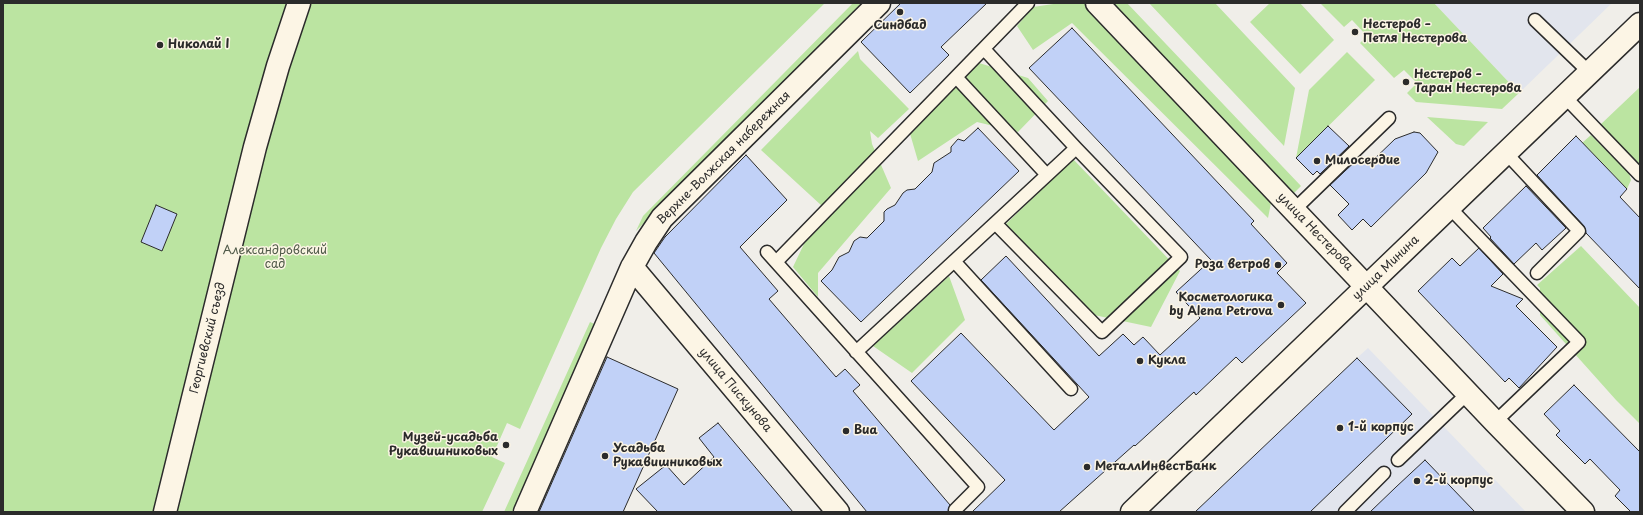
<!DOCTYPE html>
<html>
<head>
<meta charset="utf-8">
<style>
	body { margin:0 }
	#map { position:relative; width:1643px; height:515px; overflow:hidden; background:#f0eee9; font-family:"Playpen Sans",sans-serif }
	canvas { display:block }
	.frame { position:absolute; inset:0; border:4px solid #2b2b2b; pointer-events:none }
</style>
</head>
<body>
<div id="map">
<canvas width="1643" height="515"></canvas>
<div class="frame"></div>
</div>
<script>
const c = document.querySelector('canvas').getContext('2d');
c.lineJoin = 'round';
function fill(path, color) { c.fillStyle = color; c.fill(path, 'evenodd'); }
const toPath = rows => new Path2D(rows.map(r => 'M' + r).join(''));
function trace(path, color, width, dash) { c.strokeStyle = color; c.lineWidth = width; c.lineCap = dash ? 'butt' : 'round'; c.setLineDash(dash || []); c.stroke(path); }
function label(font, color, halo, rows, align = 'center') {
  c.font = font + ' "Playpen Sans",sans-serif'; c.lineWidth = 3; c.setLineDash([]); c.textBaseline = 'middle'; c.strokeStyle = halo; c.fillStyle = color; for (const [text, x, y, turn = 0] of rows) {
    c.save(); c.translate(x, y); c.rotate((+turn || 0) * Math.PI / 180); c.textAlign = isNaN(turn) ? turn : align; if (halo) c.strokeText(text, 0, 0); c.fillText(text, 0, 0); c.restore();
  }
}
const built = toPath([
	[1434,3,1612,3,1519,93],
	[1368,348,1526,512,1195,512,1357,358]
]);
const green = toPath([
	[3,3,825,3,633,192,616,219,601,248,520,429,507,423,492,457,505,463,482,512,3,512],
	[853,3,863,3,636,231,643,216],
	[1060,3,1087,3,1272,198,1268,218,1072,23,1033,50,1017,26,1033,7],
	[1106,3,1127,3,1301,186,1290,197],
	[1149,3,1215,3,1295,88,1284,146],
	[1270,3,1300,3,1334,40,1300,74,1250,22],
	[1320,3,1434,3,1519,93,1502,109,1416,102,1407,93,1417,83,1404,70,1394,78,1360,43,1367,36,1352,20,1344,27],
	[858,51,860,59,909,109,878,138,870,131,872,144,891,188,818,273,818,297,793,267,822,206,761,150],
	[1347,52,1375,80,1296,158,1309,90],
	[966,59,1028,78,1048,101,1018,132,977,122,918,161,906,120],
	[1640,87,1640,166,1600,125],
	[1427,117,1488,122,1464,146,1456,144],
	[1591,135,1629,173,1631,180,1627,189,1582,143],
	[1073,159,1180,271,1151,327,1094,315,1006,224],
	[1581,246,1640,308,1640,424,1616,400,1540,315,1540,288,1537,285],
	[949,276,965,320,912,373,873,346],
	[590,322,597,325,512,512,504,512]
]);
const building = toPath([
	[901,3,987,3,941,47,949,55,910,93,861,42,901,3],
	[1072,28,1254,221,1251,224,1287,263,1277,273,1306,303,1242,363,1236,357,1196,395,1194,392,1135,446,1134,445,1059,512,972,512,1005,480,911,381,961,333,1054,430,1089,397,981,280,1006,256,1099,356,1123,334,1134,345,1143,337,1160,355,1200,318,1176,292,1211,260,1029,68,1072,28],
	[1328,126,1349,146,1320,174,1317,171,1313,175,1296,158,1328,126],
	[978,128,1019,171,861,322,821,281,832,270,839,257,849,252,854,241,860,237,867,238,884,221,884,212,887,209,895,205,903,193,907,190,915,189,932,172,934,163,951,152,951,147,958,139,964,141,978,128],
	[1414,132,1420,133,1438,152,1426,173,1371,227,1363,219,1352,230,1338,215,1349,204,1330,185,1360,157,1368,165,1395,139,1414,132],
	[1576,136,1627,189,1620,197,1640,218,1640,289,1586,233,1584,226,1537,175,1576,136],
	[746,155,787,200,740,247,778,291,769,299,836,377,845,369,860,385,853,391,950,505,948,512,867,512,654,253,665,237,746,155],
	[1526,186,1566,228,1542,250,1536,243,1514,264,1490,238,1491,237,1483,228,1526,186],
	[156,205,177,214,162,251,141,242,156,205],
	[1479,248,1503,274,1491,286,1523,299,1516,306,1557,347,1519,388,1509,378,1505,382,1418,291,1452,258,1460,266,1479,248],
	[607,357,678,389,623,512,539,512,607,357],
	[1357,358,1412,414,1310,512,1195,512,1357,358],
	[1574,385,1640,452,1640,512,1631,512,1615,496,1620,490,1590,459,1585,464,1556,435,1560,431,1544,414,1574,385],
	[718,423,793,512,658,512,636,489,666,465,684,485,714,457,699,438,718,423],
	[1425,460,1475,512,1370,512,1396,487,1425,460]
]);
const lane = toPath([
	[1535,20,1590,73],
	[984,49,1076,148,1181,257,1102,332,995,223],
	[1565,97,1640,175],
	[1506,153,1579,231,1537,273],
	[1047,175,1076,148],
	[1449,207,1579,342,1495,422],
	[1294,210,1389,118],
	[767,252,978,487,955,510],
	[777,261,1028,3],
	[954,261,1071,389],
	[856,352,1047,175,956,77],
	[1398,460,1468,393],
	[1345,512,1384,473]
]);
const street = toPath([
	[1097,3,1495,422,1583,512],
	[632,267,838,512],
	[165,512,255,147,278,66,299,3],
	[525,512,632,267,646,242,662,218,879,3]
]);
const secondary = toPath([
	[1132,512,1640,24]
]);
const markers = [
	[900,12,4,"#2b2b2b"],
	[1355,32,4,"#2b2b2b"],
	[160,45,4,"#2b2b2b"],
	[1406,82,4,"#2b2b2b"],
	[1317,161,4,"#2b2b2b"],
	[1278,265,4,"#2b2b2b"],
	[1281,305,4,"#2b2b2b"],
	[1140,361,4,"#2b2b2b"],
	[1340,428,4,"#2b2b2b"],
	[846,431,4,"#2b2b2b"],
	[506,445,4,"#2b2b2b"],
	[605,456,4,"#2b2b2b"],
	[1087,467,4,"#2b2b2b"],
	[1417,481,4,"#2b2b2b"]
];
const poiNames = [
	["Нестеров –",1363,25],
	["Петля Нестерова",1363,39],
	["Синдбад",900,26,"center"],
	["Николай I",168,45],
	["Нестеров –",1414,75],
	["Таран Нестерова",1414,89],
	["Милосердие",1325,161],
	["Роза ветров",1270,265,"right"],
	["Косметологика",1273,298,"right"],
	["by Alena Petrova",1273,312,"right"],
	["Кукла",1148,361],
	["1-й корпус",1348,428],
	["Виа",854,431],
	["Музей-усадьба",498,438,"right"],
	["Рукавишниковых",498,452,"right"],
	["Усадьба",613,449],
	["Рукавишниковых",613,463],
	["МеталлИнвестБанк",1095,467],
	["2-й корпус",1425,481]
];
const streetNames = [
	["Верхне-Волжская набережная",724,158,-45],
	["улица Нестерова",1315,232,46],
	["улица Минина",1386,268,-44],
	["Георгиевский съезд",208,338,-76],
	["улица Пискунова",735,390,50]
];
const parkNames = [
	["Александровский",275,251],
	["сад",275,265]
];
fill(built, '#e2e5ed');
fill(green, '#bbe4a1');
fill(building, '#c1d1f7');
trace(building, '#2b2b2b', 1);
trace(lane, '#2b2b2b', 15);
trace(street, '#2b2b2b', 25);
trace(secondary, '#2b2b2b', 25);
trace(lane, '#fcf5e5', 12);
trace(street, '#fcf5e5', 22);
trace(secondary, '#fcf5e5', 22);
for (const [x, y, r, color] of markers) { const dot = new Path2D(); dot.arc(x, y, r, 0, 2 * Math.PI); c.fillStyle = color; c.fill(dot); trace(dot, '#fcf5e5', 1.5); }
label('bold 12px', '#2b2b2b', '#fcf5e5', poiNames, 'left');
label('12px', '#2b2b2b', '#fcf5e5', streetNames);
label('12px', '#4f5948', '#fcf5e5', parkNames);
</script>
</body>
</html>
